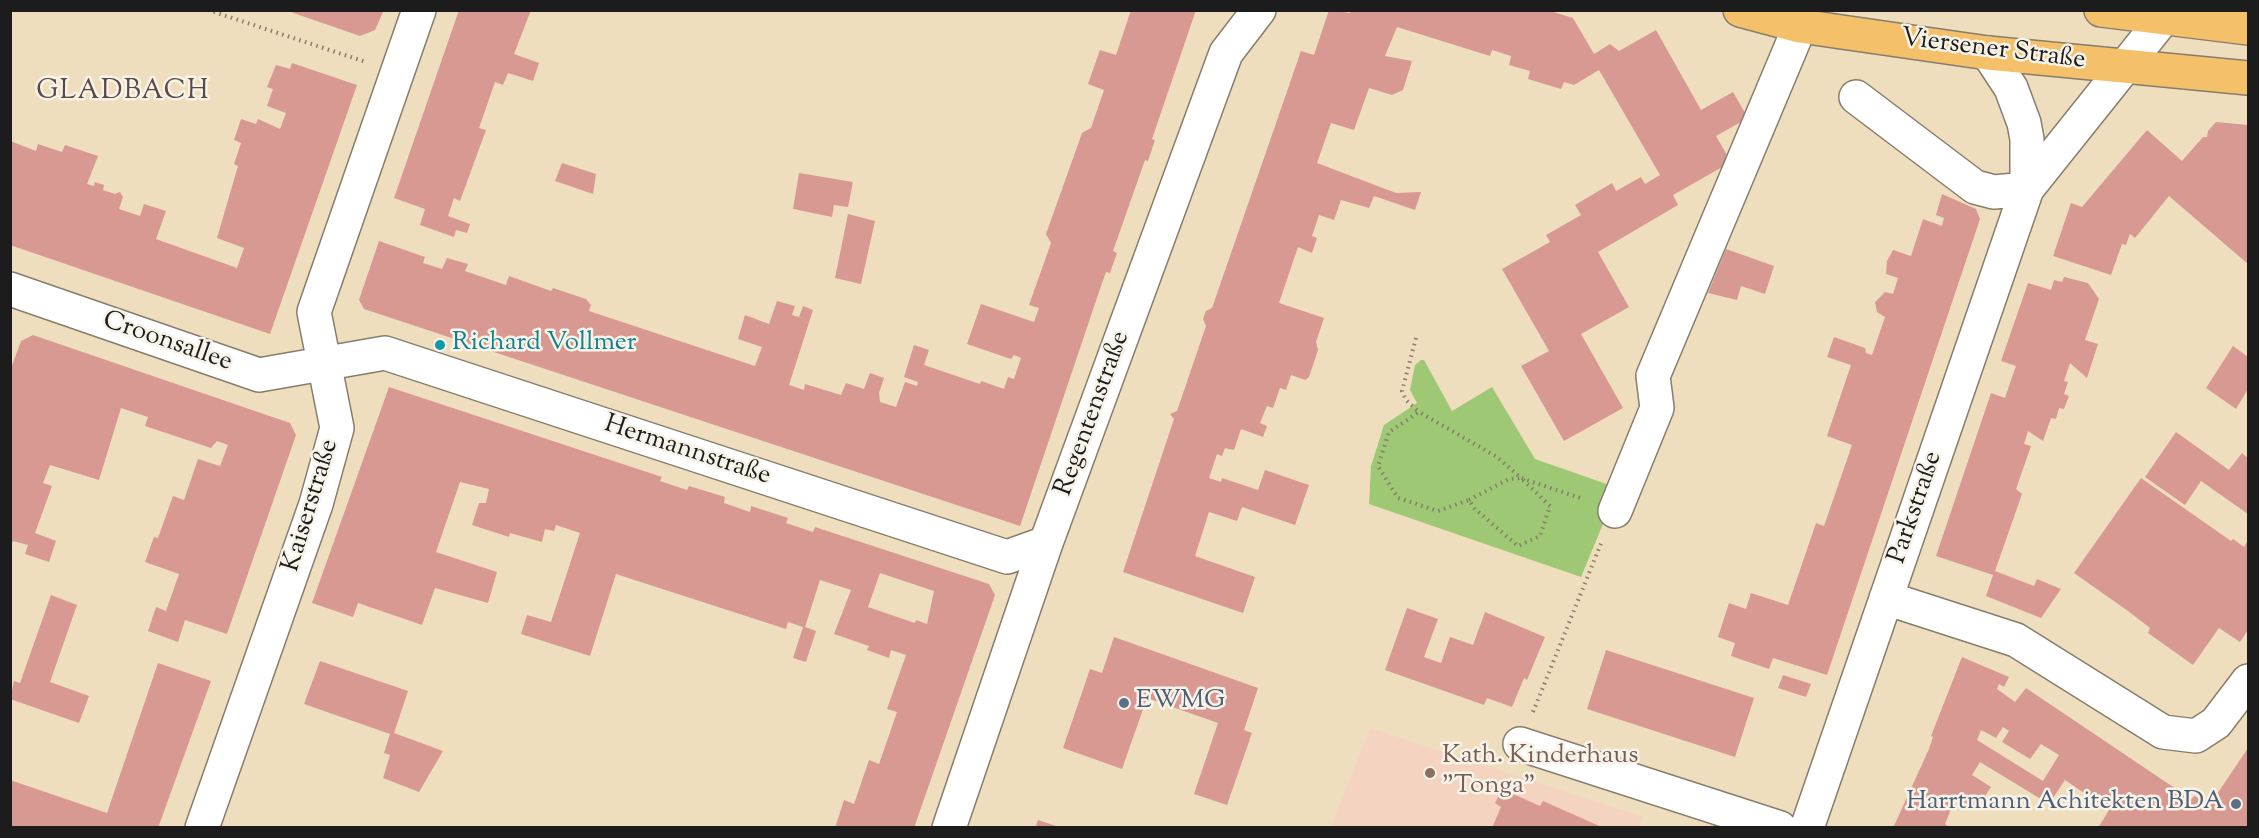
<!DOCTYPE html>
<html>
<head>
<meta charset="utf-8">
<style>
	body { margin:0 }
	#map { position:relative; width:2259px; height:838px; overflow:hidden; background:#efdebd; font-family:"Sorts Mill Goudy",serif }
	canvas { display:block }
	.frame { position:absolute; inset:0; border:12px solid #1c1c1c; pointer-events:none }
</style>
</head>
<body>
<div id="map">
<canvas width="2259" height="838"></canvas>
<div class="frame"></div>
</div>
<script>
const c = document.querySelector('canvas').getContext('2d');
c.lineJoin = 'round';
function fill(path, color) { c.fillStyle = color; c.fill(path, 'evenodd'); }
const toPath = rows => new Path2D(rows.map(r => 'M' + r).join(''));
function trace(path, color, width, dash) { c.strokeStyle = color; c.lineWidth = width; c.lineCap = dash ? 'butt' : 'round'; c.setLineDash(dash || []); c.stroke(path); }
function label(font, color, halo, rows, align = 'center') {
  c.font = font + ' "Sorts Mill Goudy",serif'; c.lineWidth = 5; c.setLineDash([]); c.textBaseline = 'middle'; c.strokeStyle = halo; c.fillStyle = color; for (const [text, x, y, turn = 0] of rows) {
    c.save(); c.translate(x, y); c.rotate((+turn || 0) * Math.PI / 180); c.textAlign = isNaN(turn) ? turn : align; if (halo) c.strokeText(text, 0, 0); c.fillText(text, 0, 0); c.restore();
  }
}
const built = toPath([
	[1370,728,1643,817,1638,828,1330,828]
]);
const green = toPath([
	[1421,360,1424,360,1452,411,1492,387,1535,459,1618,488,1581,577,1369,504,1371,466,1384,425,1417,403,1410,390,1415,365]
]);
const building = toPath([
	[285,10,384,10,375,30,360,36],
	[459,10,531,10,514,54,539,63,533,81,508,73,503,85,495,82,479,128,486,130,460,201,454,198,448,216,470,224,467,233,456,230,454,237,420,225,425,209,394,198],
	[1131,10,1196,10,1152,139,1155,140,1148,161,1145,160,1113,251,1117,253,1110,273,1106,272,1101,286,1020,526,364,309,359,300,379,241,425,257,423,263,442,269,447,258,468,264,465,271,506,285,509,276,551,291,553,288,586,299,591,305,589,311,755,366,762,347,738,339,745,315,769,324,777,301,795,306,792,315,799,317,803,306,813,310,789,385,804,390,805,384,841,395,846,383,864,389,870,373,884,378,879,393,880,402,896,407,905,382,917,386,918,382,904,377,914,345,929,350,924,365,980,384,981,381,1004,389,1008,377,1014,379,1021,358,1014,355,1011,359,967,344,981,304,1034,322,1039,308,1029,305,1051,243,1046,234,1082,133,1091,128,1104,90,1088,84,1100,50,1116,55],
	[1329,10,1350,13,1351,10,1547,10,1573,18,1594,54,1610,44,1619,51,1656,30,1701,110,1733,92,1748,118,1716,136,1731,162,1673,195,1678,205,1598,252,1629,307,1581,334,1623,408,1564,441,1521,366,1549,351,1502,269,1550,242,1546,235,1581,215,1575,205,1612,183,1616,191,1641,177,1645,184,1660,175,1599,70,1574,85,1564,82,1561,89,1528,79,1530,71,1509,65,1511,56,1492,50,1490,56,1397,27,1385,56,1412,61,1403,90,1392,95,1369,88,1354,130,1331,123,1317,163,1396,193,1421,192,1415,210,1374,196,1369,208,1341,200,1334,220,1319,215,1312,236,1317,238,1312,253,1298,247,1279,303,1324,318,1316,342,1318,350,1309,377,1305,380,1291,375,1286,390,1280,388,1273,408,1267,406,1260,423,1267,426,1263,437,1241,429,1234,450,1225,448,1222,456,1217,454,1209,478,1221,482,1222,478,1258,490,1265,470,1309,485,1295,525,1242,507,1237,521,1209,512,1195,556,1255,577,1243,613,1123,572,1174,419,1170,414,1177,411,1206,326,1203,319,1206,311,1212,308,1301,51,1314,55],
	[292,63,357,85,270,334,10,245,10,141,36,151,38,144,62,152,65,145,98,156,87,184,94,186,95,182,104,185,103,190,115,194,120,192,123,197,119,209,140,216,144,204,166,211,156,239,237,268,244,248,217,238,238,166,234,164,241,143,234,140,241,119,256,124,258,119,280,129,286,113,267,106,273,89,267,87,276,65,290,69],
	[2216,122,2248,125,2248,264,2169,196,2135,238,2130,234,2126,245,2122,244,2111,275,2053,256,2071,203,2082,207,2147,130,2182,161,2203,137,2207,137,2208,131],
	[562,163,596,174,593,194,555,181],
	[799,173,853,182,848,207,834,205,832,217,793,209],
	[1942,194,1976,209,1980,219,1827,675,1773,658,1769,669,1731,656,1735,643,1718,637,1729,603,1746,609,1751,593,1788,605,1816,523,1824,526,1852,445,1827,436,1851,365,1827,357,1834,337,1865,348,1866,353,1872,355,1885,317,1877,312,1875,302,1885,292,1893,294,1898,278,1886,274,1887,261,1893,250,1911,256,1923,219,1942,226,1944,218,1936,215],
	[848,214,875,221,861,284,835,278],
	[1726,249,1774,266,1765,294,1741,286,1737,300,1708,293],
	[2064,277,2088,283,2099,299,2085,340,2098,344,2087,378,2070,363,2064,381,2068,382,2064,394,2069,396,2064,409,2059,408,2056,419,2051,418,2043,441,2028,431,2024,444,2031,446,2016,489,2022,494,1995,571,2034,586,2037,579,2061,589,2041,618,1986,596,1993,575,1936,556,1991,393,2005,398,2010,383,2016,366,2001,361,2028,283,2051,290,2054,280,2062,282],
	[33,335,290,423,296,435,227,634,185,620,178,642,148,631,156,607,166,611,179,574,145,562,154,537,158,538,173,496,184,500,198,459,220,466,228,445,217,441,211,448,145,426,148,417,121,408,99,480,50,465,43,483,52,486,35,533,56,541,49,562,25,554,28,545,13,541,10,547,10,371,21,341],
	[2233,346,2248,357,2248,389,2236,409,2206,388],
	[389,387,662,477,660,481,687,490,689,486,725,497,724,503,750,512,751,506,788,518,786,523,813,532,815,527,989,584,995,595,914,828,835,828,844,800,854,804,869,760,879,764,897,712,887,709,906,655,891,650,889,658,867,650,869,646,834,634,851,590,820,580,805,627,816,631,806,662,793,658,803,627,788,622,786,629,616,574,590,656,521,634,527,615,551,622,580,533,556,525,554,531,545,529,542,542,510,533,509,537,472,525,479,503,486,503,489,489,460,482,436,552,497,572,488,603,435,588,422,625,358,603,353,617,312,603],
	[880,573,934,591,927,624,916,620,915,623,868,607],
	[2176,432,2229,470,2242,453,2248,458,2248,514,2201,481,2185,505,2145,477],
	[2141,478,2231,541,2233,539,2244,547,2248,540,2248,630,2240,642,2219,628,2193,665,2148,633,2150,628,2128,611,2074,573],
	[51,595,77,605,50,682,89,696,79,723,10,699,14,681,20,683],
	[1407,608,1438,619,1424,657,1441,663,1450,637,1473,645,1485,612,1545,637,1527,680,1524,678,1512,707,1487,698,1484,705,1385,670],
	[1114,637,1258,688,1244,730,1252,733,1227,805,1194,794,1218,723,1147,698,1122,769,1063,748,1090,669,1102,673],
	[1606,650,1754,698,1735,757,1587,709],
	[1962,657,2009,677,2004,687,1999,684,1997,689,2015,702,2026,688,2191,799,2195,796,2207,804,2211,803,2248,748,2248,828,2098,828,2109,810,2065,780,2049,804,1980,762,1972,775,1991,787,1983,799,1972,807,1956,797,1945,824,1950,828,1893,828,1929,749,1933,737,1931,736],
	[2003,727,2009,731,2002,742,2030,759,2041,744,2059,755,2043,781,1977,740,1981,730,1996,738],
	[320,661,408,691,394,733,443,751,419,792,383,778,390,755,384,753,390,734,304,704],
	[158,663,211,681,158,828,10,828,10,780,107,813],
	[1783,675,1811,684,1806,697,1778,688],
	[1502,789,1540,806,1543,801,1604,828,1492,828,1501,807,1495,803],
	[1038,820,1059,827,1059,828,1035,828]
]);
const path = toPath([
	[208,10,366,62],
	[1416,338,1402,391,1406,400,1419,412],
	[1469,500,1509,479,1521,478,1550,506,1540,536,1518,546,1475,509,1469,500,1438,511,1398,498,1378,466,1389,432,1419,412,1497,457,1521,478,1583,499],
	[1533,712,1602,541]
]);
const minor = toPath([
	[1856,97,1975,187,1994,192,2027,189,2027,139,2024,123,2011,88,1988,53],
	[10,289,259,375,385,353,1007,557,1046,543],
	[1615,511,1657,408,1653,376,1800,26],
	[1886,598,2016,640,2163,732,2196,736,2216,723,2248,681],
	[1520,744,1780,828],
	[202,828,316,504,337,428,314,312,419,10],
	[949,828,1046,543,1226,53,1259,10],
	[1807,828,2027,189,2170,10]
]);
const major = toPath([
	[1740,10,1800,26,1988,53,2248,78],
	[2101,10,2248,28]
]);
const markers = [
	[440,345,6,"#0f9aa8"],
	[1124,703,6,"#5c6f8a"],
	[1430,773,6,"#8d6e63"],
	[2236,804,6,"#5c6f8a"]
];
const streetNames = [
	["Viersener Straße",1993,51,7],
	["Croonsallee",167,343,19],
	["Regentenstraße",1094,414,-70],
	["Hermannstraße",687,452,18],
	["Kaiserstraße",312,506,-73],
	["Parkstraße",1917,508,-71]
];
const cultureNames = [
	["Richard Vollmer",452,345]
];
const serviceNames = [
	["EWMG",1136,703],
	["Harrtmann Achitekten BDA",2224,804,"right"]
];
const educationNames = [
	["Kath. Kinderhaus",1442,758],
	["\"Tonga\"",1442,788]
];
const neighbourhoodNames = [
	["GLADBACH",123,93]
];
fill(built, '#f4d3c0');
fill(green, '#9ec874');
fill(building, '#d89992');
trace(minor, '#867d6c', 36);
trace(major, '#867d6c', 36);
trace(path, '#867d6c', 4, [1.5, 4.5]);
trace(minor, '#fff', 33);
trace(major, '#f4c16a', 33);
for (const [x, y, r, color] of markers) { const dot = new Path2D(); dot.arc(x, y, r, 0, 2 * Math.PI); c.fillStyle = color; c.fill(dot); trace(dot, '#f7f3e8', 2); }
label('26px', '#1c1c1c', '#f7f3e8', streetNames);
label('26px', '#0d838f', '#f7f3e8', cultureNames, 'left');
label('26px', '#4e5e75', '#f7f3e8', serviceNames, 'left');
label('26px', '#785e54', '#f7f3e8', educationNames, 'left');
c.letterSpacing = '1.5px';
label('27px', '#5e4845', '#f7f3e8', neighbourhoodNames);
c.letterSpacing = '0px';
</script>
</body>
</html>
